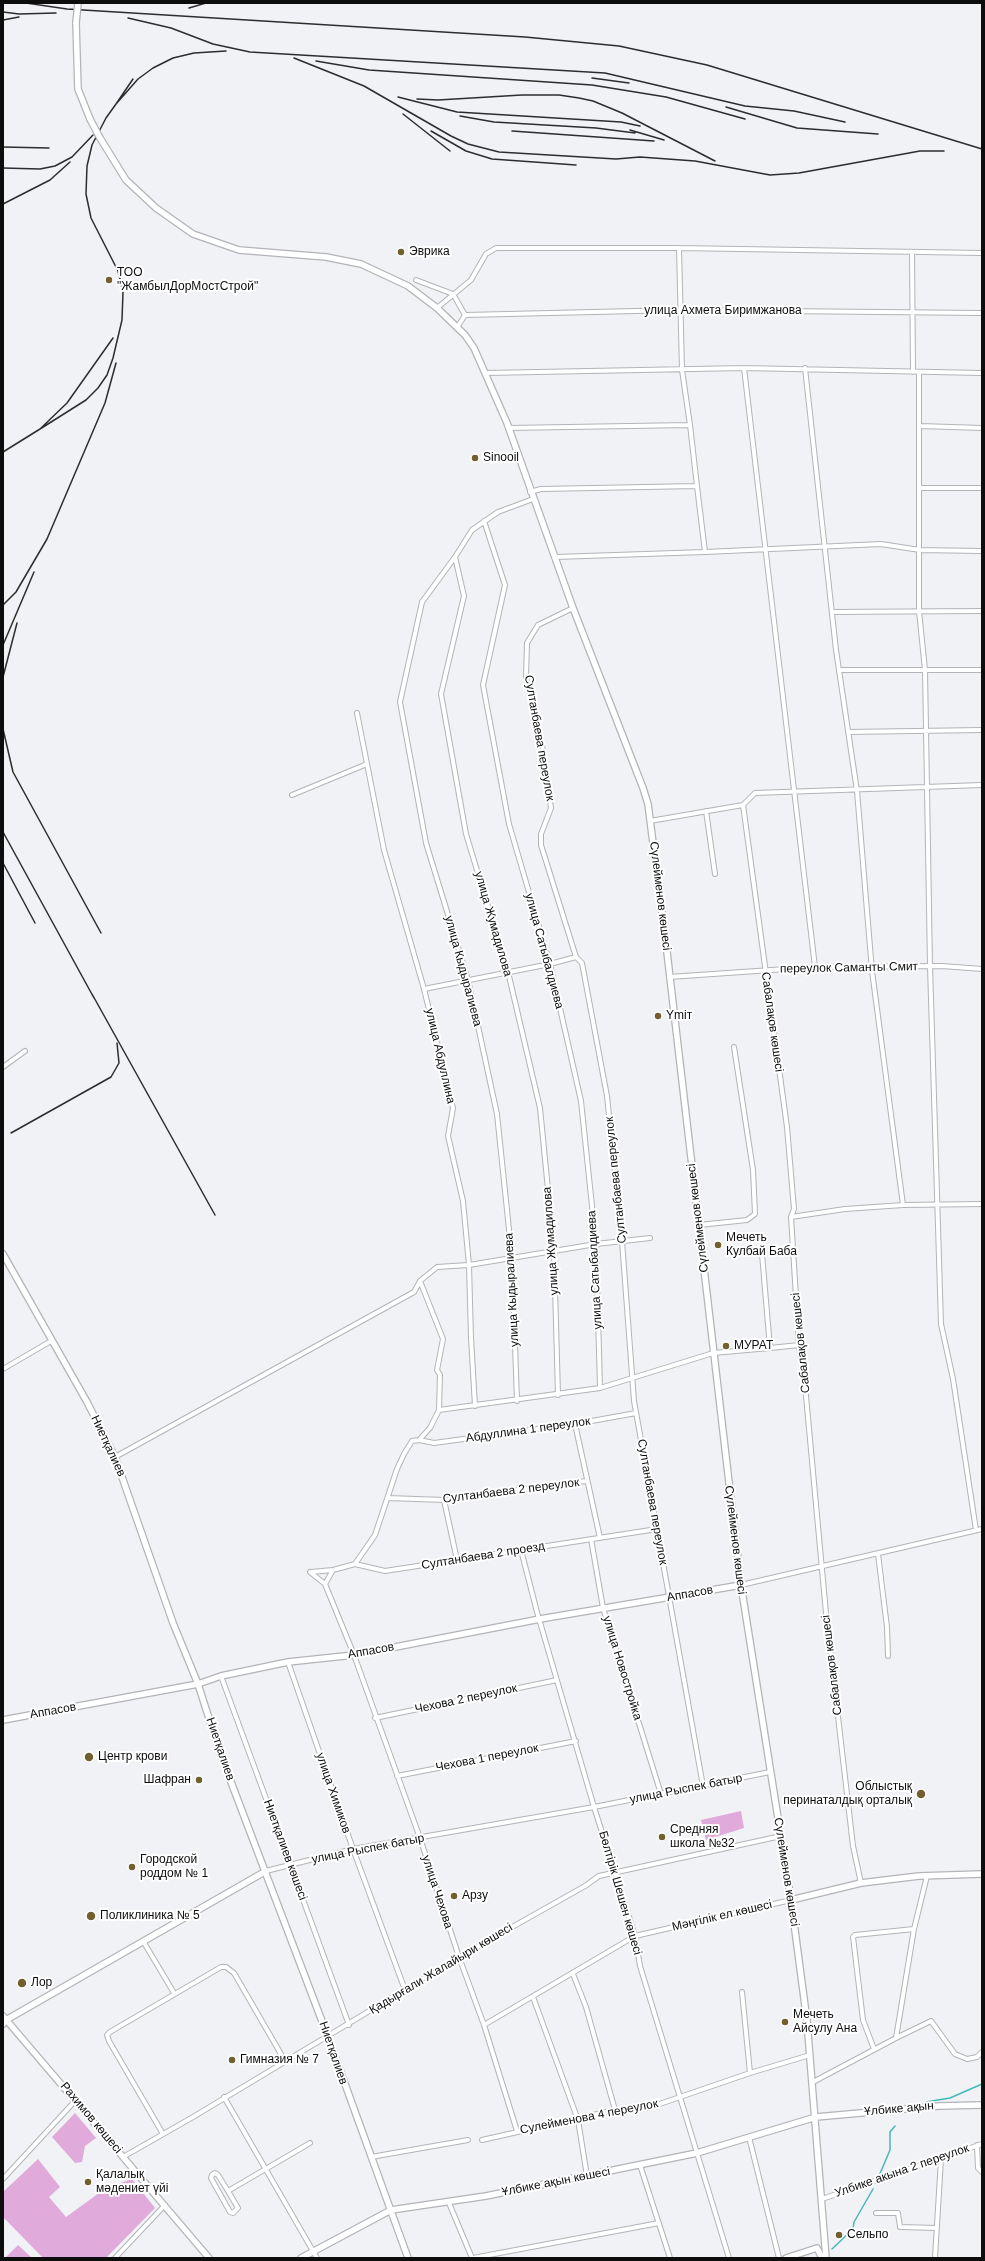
<!DOCTYPE html>
<html>
<head>
<meta charset="utf-8">
<style>
	body { margin:0 }
	#map { position:relative; width:985px; height:2261px; overflow:hidden; background:#f1f2f5; font-family:Arial,sans-serif }
	canvas { display:block }
	.frame { position:absolute; inset:0; border:4px solid #0d0d0e; pointer-events:none }
</style>
</head>
<body>
<div id="map">
<canvas width="985" height="2261"></canvas>
<div class="frame"></div>
</div>
<script>
const c = document.querySelector('canvas').getContext('2d');
c.lineJoin = 'round';
function fill(path, color) { c.fillStyle = color; c.fill(path, 'evenodd'); }
const toPath = rows => new Path2D(rows.map(r => 'M' + r).join(''));
function trace(path, color, width, dash) { c.strokeStyle = color; c.lineWidth = width; c.lineCap = dash ? 'butt' : 'round'; c.setLineDash(dash || []); c.stroke(path); }
function label(font, color, halo, rows, align = 'center') {
  c.font = font + ' Arial,sans-serif'; c.lineWidth = 4; c.setLineDash([]); c.textBaseline = 'middle'; c.strokeStyle = halo; c.fillStyle = color; for (const [text, x, y, turn = 0] of rows) {
    c.save(); c.translate(x, y); c.rotate((+turn || 0) * Math.PI / 180); c.textAlign = isNaN(turn) ? turn : align; if (halo) c.strokeText(text, 0, 0); c.fillText(text, 0, 0); c.restore();
  }
}
const green = toPath([
	[741,1811,744,1828,706,1840,701,1820],
	[75,2113,96,2138,85,2146,82,2162,75,2163,52,2137],
	[38,2159,60,2187,49,2197,66,2217,106,2188,132,2179,155,2208,106,2258,43,2258,3,2217,3,2192],
	[18,2245,32,2258,5,2258]
]);
const stream = toPath([
	[926,2102,950,2098,982,2084],
	[879,2176,890,2150,890,2132,895,2126],
	[832,2249,853,2229,854,2222,873,2189]
]);
const street = toPath([
	[912,252,913,372],
	[416,280,453,294,465,315,458,326],
	[437,308,471,280,486,254,496,248,679,248,982,253],
	[465,315,679,310,982,313],
	[744,368,815,967],
	[805,368,836,650,857,791,872,971,903,1205],
	[919,372,919,611,925,670,930,966,941,1324,953,1379,976,1530],
	[485,373,744,368,982,373],
	[920,426,982,428],
	[508,428,690,425],
	[697,486,705,552,881,544,920,550,982,551],
	[920,488,982,488],
	[530,492,541,489,697,486,690,425,682,370,679,248],
	[533,499,498,512,472,530,455,557,464,596,441,694,466,834,508,972,540,1108,554,1251,558,1395],
	[484,521,505,585,483,685,509,824,550,964,581,1101,596,1244,600,1388],
	[455,557,422,602,400,702,426,843,468,980,497,1114,512,1258,517,1401],
	[555,557,705,552],
	[573,608,538,625,527,643,526,677,542,745,551,808,541,834,541,845,576,957,582,963,607,1096,622,1241,634,1401,703,1786],
	[832,612,982,611],
	[839,670,982,670],
	[357,713,384,850,424,989,453,1108,448,1136,463,1201,469,1265,471,1338,475,1406],
	[848,732,982,730],
	[292,795,367,764],
	[743,805,787,1127,794,1209,791,1217,799,1345,806,1396,826,1613,853,1846,861,1883],
	[706,811,715,874],
	[650,821,743,805,755,793,982,785],
	[669,977,815,967,942,966,982,969],
	[424,989,550,964,576,957],
	[3,1067,25,1051],
	[791,1217,845,1209,903,1205,982,1204],
	[699,1225,747,1220,755,1214,753,1170,734,1047],
	[762,1254,770,1348,799,1345],
	[3,1369,51,1341],
	[439,1410,600,1388,713,1353,770,1348],
	[575,1424,600,1538],
	[419,1440,434,1443,575,1424,636,1413],
	[115,1457,414,1292,420,1281,437,1267,469,1265,596,1244,650,1238],
	[388,1498,444,1500,586,1481],
	[444,1500,457,1560],
	[591,1539,603,1608,661,1794],
	[521,1550,537,1612,594,1807,635,1936,640,1966,729,2258],
	[878,1554,887,1627,888,1656],
	[355,1564,375,1535,397,1469,404,1454,412,1441,419,1440,430,1428,439,1410,440,1375,437,1370,443,1339,420,1281],
	[310,1572,325,1584,354,1655,420,1838,459,1957,484,2025,517,2131],
	[311,1572,333,1570,355,1564,385,1571,657,1529],
	[325,1584,333,1570],
	[741,1585,982,1529],
	[288,1662,353,1849,405,1990],
	[221,1676,349,2025],
	[375,1718,557,1680],
	[397,1776,576,1741],
	[266,1871,353,1849,594,1807,770,1772],
	[143,1941,174,1993],
	[573,1974,586,2007,615,2110],
	[742,1992,750,2073],
	[533,1997,578,2120,587,2176],
	[484,2025,635,1936,791,1900],
	[896,2038,931,2021,955,2054,967,2059,977,2057,982,2052],
	[874,2049,863,2020,853,1937,855,1935,914,1929],
	[813,2082,896,2038,914,1929,927,1876],
	[224,2097,317,2258],
	[163,2134,109,2041,107,2035,110,2032,221,1967,226,1967,234,1973,285,2061],
	[749,2137,779,2258],
	[482,2140,615,2110,648,2108,750,2073,810,2055],
	[977,2145,978,2168,982,2172],
	[123,2157,193,2117,459,1957,585,1886,599,1876,781,1836],
	[371,2157,468,2140],
	[640,2165,670,2258],
	[3,2179,75,2101],
	[228,2191,238,2208,233,2213,230,2212,211,2178,212,2175,215,2173,218,2175,228,2191,310,2143],
	[822,2199,982,2144],
	[449,2203,472,2258],
	[876,2213,898,2213,900,2227,937,2228],
	[115,2258,165,2205],
	[473,2258,659,2223],
	[935,2258,941,2159]
]);
const secondary = toPath([
	[76,23,78,89,90,119],
	[100,138,126,180,156,208,193,234,239,250,326,257,361,264,408,286,437,308,465,335,474,348,507,423,573,608,643,788,648,804,667,952,741,1585,791,1900,807,2021,826,2258],
	[3,1254,87,1402,115,1457,173,1623,198,1684,220,1753,328,2037,408,2258],
	[3,1720,198,1684,221,1676,288,1662,354,1655,540,1619,741,1585],
	[791,1900,861,1883,919,1876,982,1874],
	[3,2016,209,2258],
	[3,2024,6,2020,266,1871],
	[301,2258,391,2210,486,2196,697,2153,816,2117,939,2106,982,2105],
	[786,2258,817,2248,822,2258]
]);
const rail = toPath([
	[26,3,67,9,525,37,619,46,707,65,982,149],
	[189,8,206,3],
	[3,12,19,14,56,13],
	[128,18,171,28,213,44,250,52,605,73,745,106,794,111,845,122],
	[3,20,19,17],
	[294,58,364,86,451,136,468,144,499,152,616,159,640,157,695,161,770,175,799,173,920,151,944,151],
	[316,61,369,70,592,85,666,97,745,119],
	[592,78,629,83],
	[133,79,116,104,138,79,153,68,173,58,194,53,226,51],
	[398,97,457,112,621,122,640,126],
	[417,99,438,100,522,95,559,95,579,98,593,101,622,113,715,161],
	[726,107,797,128,878,134],
	[403,114,450,151],
	[460,116,494,122,596,128,635,133],
	[630,130,664,140],
	[431,131,466,151,492,159,576,165],
	[512,131,654,141],
	[3,147,49,148],
	[3,168,40,169,55,166,72,157,93,135],
	[3,204,50,180,70,162],
	[113,338,67,403,40,429,86,400,98,388,107,375,113,358,122,320,123,292,118,271,91,218,86,194,87,166,92,145,106,118,116,104],
	[3,452,40,429],
	[3,605,16,592,47,539,105,403,116,363],
	[3,645,34,572],
	[3,677,17,623],
	[3,729,13,772,101,933],
	[3,832,94,998],
	[3,863,35,923],
	[92,994,215,1215],
	[11,1133,111,1077,119,1063,117,1043]
]);
const secondaryBridge = toPath([
	[76,23,78,3],
	[90,119,100,138]
]);
const markers = [
	[401,252,4,"#715f2d"],
	[109,280,4,"#715f2d"],
	[475,458,4,"#715f2d"],
	[658,1016,4,"#715f2d"],
	[718,1245,4,"#715f2d"],
	[726,1346,4,"#715f2d"],
	[89,1757,5,"#715f2d"],
	[199,1780,4,"#715f2d"],
	[921,1794,5,"#715f2d"],
	[662,1837,4,"#715f2d"],
	[132,1867,4,"#715f2d"],
	[454,1896,4,"#715f2d"],
	[91,1916,5,"#715f2d"],
	[22,1983,5,"#715f2d"],
	[785,2022,4,"#715f2d"],
	[232,2060,4,"#715f2d"],
	[88,2182,4,"#715f2d"],
	[839,2235,4,"#715f2d"]
];
const poiNames = [
	["Эврика",409,252],
	["ТОО",117,273],
	["\"ЖамбылДорМостСтрой\"",117,287],
	["Sinooil",483,458],
	["Ymiт",666,1016],
	["Мечеть",726,1238],
	["Кулбай Баба",726,1252],
	["МУРАТ",734,1346],
	["Центр крови",98,1757],
	["Шафран",191,1780,"right"],
	["Облыстық",912,1787,"right"],
	["перинаталдық орталық",912,1801,"right"],
	["Средняя",670,1830],
	["школа №32",670,1844],
	["Городской",140,1860],
	["роддом № 1",140,1874],
	["Арзу",462,1896],
	["Поликлиника № 5",100,1916],
	["Лор",31,1983],
	["Мечеть",793,2015],
	["Айсулу Ана",793,2029],
	["Гимназия № 7",240,2060],
	["Қалалық",96,2175],
	["мәдениет үйі",96,2189],
	["Сельпо",847,2235]
];
const streetNames = [
	["улица Ахмета Биримжанова",723,311],
	["Султанбаева переулок",539,738,80],
	["Сүлейменов көшесі",660,896,83],
	["улица Жумадилова",493,924,74],
	["улица Сатыбалдиева",544,951,75],
	["переулок Саманты Смит",849,968,-1],
	["улица Кыдыралиева",463,971,75],
	["Сабалақов көшесі",772,1022,82],
	["улица Абдуллина",440,1056,77],
	["Султанбаева переулок",616,1180,-96],
	["Сүлейменов көшесі",698,1218,-97],
	["улица Жумадилова",551,1241,-94],
	["улица Сатыбалдиева",595,1270,-93],
	["улица Кыдыралиева",512,1290,-93],
	["Сабалақов көшесі",801,1343,-96],
	["Абдуллина 1 переулок",528,1430,-8],
	["Ниетқалиев",108,1446,65],
	["Султанбаева 2 переулок",511,1491,-7],
	["Султанбаева переулок",652,1502,80],
	["Сүлейменов көшесі",735,1540,83],
	["Султанбаева 2 проезд",483,1556,-9],
	["Аппасов",690,1594,-10],
	["Аппасов",371,1651,-10],
	["Сабалақов көшесі",832,1665,-97],
	["улица Новостройка",622,1668,73],
	["Чехова 2 переулок",466,1699,-12],
	["Аппасов",53,1711,-10],
	["Ниетқалиев",220,1749,71],
	["Чехова 1 переулок",487,1758,-11],
	["улица Рыспек батыр",686,1789,-11],
	["улица Химиков",333,1793,71],
	["улица Рыспек батыр",368,1849,-11],
	["Ниетқалиев көшесі",285,1850,70],
	["Сүлейменов көшесі",786,1872,81],
	["улица Чехова",437,1892,72],
	["Бөлтірік Шешен көшесі",620,1893,74],
	["Мәңгілік ел көшесі",722,1916,-13],
	["Қадырғали Жалайыри көшесі",441,1969,-31],
	["Ниетқалиев",333,2053,71],
	["Ұлбике ақын",899,2109,-5],
	["Сулейменова 4 переулок",589,2117,-11],
	["Рахимов көшесі",91,2118,50],
	["Улбике акына 2 переулок",902,2171,-19],
	["Ұлбике ақын көшесі",556,2182,-11]
];
fill(green, '#e0aada');
trace(stream, '#46b9b6', 1.5);
trace(street, '#b2b4b7', 6);
trace(secondary, '#b2b4b7', 8);
trace(street, '#fff', 4);
trace(secondary, '#fff', 5.5);
trace(rail, '#2d2d2e', 1.5);
trace(secondaryBridge, '#b2b4b7', 8, []);
trace(secondaryBridge, '#fff', 5.5);
for (const [x, y, r, color] of markers) { const dot = new Path2D(); dot.arc(x, y, r, 0, 2 * Math.PI); c.fillStyle = color; c.fill(dot); trace(dot, '#fff', 1.5); }
label('12px', '#0d0d0e', '#fff', poiNames, 'left');
label('12px', '#0d0d0e', '#fff', streetNames);
</script>
</body>
</html>
